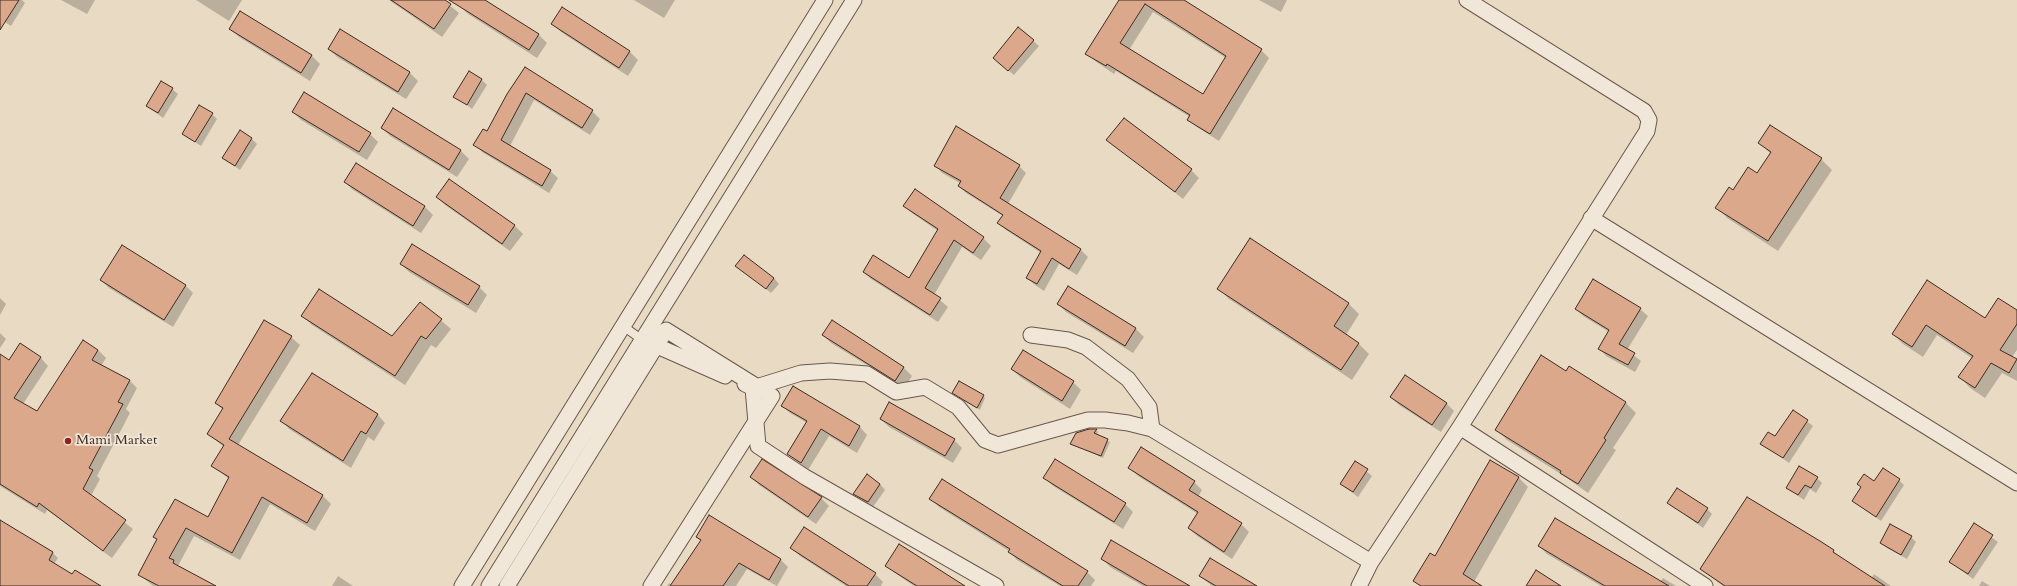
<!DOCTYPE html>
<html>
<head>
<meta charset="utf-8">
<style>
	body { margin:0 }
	canvas { display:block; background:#e9dac3 }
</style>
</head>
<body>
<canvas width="2017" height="586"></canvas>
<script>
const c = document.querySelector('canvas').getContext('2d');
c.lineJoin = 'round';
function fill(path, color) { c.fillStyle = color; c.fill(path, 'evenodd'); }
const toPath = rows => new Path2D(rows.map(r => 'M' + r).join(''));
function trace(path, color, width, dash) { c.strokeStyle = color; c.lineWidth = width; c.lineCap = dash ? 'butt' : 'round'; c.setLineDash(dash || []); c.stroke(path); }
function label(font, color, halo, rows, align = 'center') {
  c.font = font + ' Cardo,serif'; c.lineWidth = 3.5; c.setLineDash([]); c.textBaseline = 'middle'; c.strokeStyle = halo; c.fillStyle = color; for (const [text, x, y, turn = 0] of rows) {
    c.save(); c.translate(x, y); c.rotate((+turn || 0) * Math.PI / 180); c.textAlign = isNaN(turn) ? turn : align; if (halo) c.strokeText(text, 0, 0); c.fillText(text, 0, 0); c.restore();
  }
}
const shadow = toPath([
	[0,0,22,0,25,3,11,26,0,19],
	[61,0,95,0,87,14],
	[196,0,242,0,229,21],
	[389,0,443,0,459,13,442,37],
	[463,0,483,0,539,35,547,43,537,58,468,14,460,6],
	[634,0,675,0,664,18],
	[1120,0,1182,0,1261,50,1269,58,1219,141,1197,127,1189,119,1190,117,1116,71,1114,74,1095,61,1087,53],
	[1153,12,1226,58,1203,95,1129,50],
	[1259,0,1287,0,1281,12],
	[562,9,630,52,638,60,628,76,561,32,553,24],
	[240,13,312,56,320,64,310,81,239,37,231,29],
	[1019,28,1039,46,1014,75,999,63],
	[329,49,410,73,418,81,406,99,337,57],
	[525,69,592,111,600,119,590,135,534,100,510,146,550,171,558,178,549,193,482,152,475,144,487,133],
	[482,80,487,85,472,109,455,96],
	[172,89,178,94,163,118,147,106],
	[394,110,461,151,469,159,457,177,390,136,382,128],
	[293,112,370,134,378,142,367,160,301,120],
	[212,114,217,119,201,146,183,134],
	[1770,126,1821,159,1832,170,1778,251,1727,218,1717,207,1733,191,1758,175,1771,154,1759,143],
	[251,138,257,144,240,170,223,158],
	[1108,140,1191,170,1199,178,1183,199],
	[356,164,425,207,433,215,421,233,353,190,345,182],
	[935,165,1019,166,1026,173,1008,204,1081,250,1088,257,1077,275,1059,264,1044,291,1035,285,1027,278,1041,253,1006,230,998,223,1003,216,966,193,959,186,960,183,942,173],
	[449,180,515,226,523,234,510,251,445,205,437,197],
	[915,191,983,238,991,246,981,260,962,247,934,295,948,307,938,322,871,279,864,272,909,279,938,231,912,213,905,205],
	[1250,239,1349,304,1359,314,1346,335,1359,344,1369,354,1352,380,1229,299,1218,288],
	[401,264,479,287,487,295,476,313,409,272],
	[737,266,774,278,779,284,771,293],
	[101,280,185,285,193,293,173,327,109,288],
	[1928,281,1985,319,2017,311,2017,350,2012,357,2017,360,2017,381,2002,373,1985,398,1970,388,1960,377,1972,358,1937,335,1923,357,1903,344,1893,334],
	[1068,287,1136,329,1144,337,1133,353,1066,312,1058,304],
	[0,298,6,304,0,315],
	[421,303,451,329,436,348,431,345,405,385,312,325,303,316,392,338],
	[1576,309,1640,309,1648,316,1627,350,1641,361,1635,372,1606,356,1599,348,1609,332,1583,316],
	[265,321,291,337,300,345,238,445,323,496,331,504,315,531,270,504,240,560,194,536,178,566,213,586,153,586,140,575,158,540,154,537,208,518,229,479,213,466,224,447,208,434,223,410,216,403],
	[832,321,904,368,912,376,904,388,831,343,823,335],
	[0,333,6,339,0,348],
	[20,344,41,358,48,366,23,404,37,413,98,350,106,358,101,366,129,380,137,388,126,409,130,413,97,476,100,479,91,496,133,529,112,558,47,510,45,514,0,486,0,355,9,361],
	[1569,367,1626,403,1636,413,1613,448,1616,450,1588,493,1564,476,1507,440,1497,430,1566,372],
	[1012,369,1073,382,1081,390,1070,409,1020,377],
	[312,375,378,415,385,423,374,441,368,437,351,468,289,429,282,421],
	[793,388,860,427,867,435,857,453,829,436,808,470,788,454,807,423,790,413,783,406],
	[956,395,983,396,985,398,980,410],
	[1391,397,1446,403,1454,411,1441,432,1399,405],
	[1793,411,1813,426,1789,463,1762,443,1776,437],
	[881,419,954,440,962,448,953,463,889,427],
	[1096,430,1098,432,1097,436,1110,442,1103,458,1072,444],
	[1142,449,1194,482,1202,490,1198,497,1241,524,1249,532,1232,559,1197,536,1189,528,1198,514,1138,476,1130,468],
	[1490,461,1519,478,1528,487,1474,582,1480,586,1420,586,1414,580,1435,557],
	[1355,462,1372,476,1358,497,1341,484],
	[751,477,821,498,829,506,816,524,759,485],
	[1045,478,1125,504,1133,512,1123,529,1053,486],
	[1817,478,1822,483,1816,493,1810,489,1804,500,1787,488],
	[1899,480,1904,485,1881,521,1853,501,1875,483],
	[880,484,885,490,873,507,854,494],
	[931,499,1087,572,1095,580,1091,586,1060,586,1017,560,1009,551,939,507],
	[1668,503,1707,509,1712,514,1703,528],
	[709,517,781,560,788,567,777,586,747,569,736,586,667,586,669,583,672,585,701,541,697,537],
	[0,521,53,553,58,558,54,564,96,586,0,586],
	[1975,525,1998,542,1973,579,1950,562],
	[1911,537,1916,542,1907,559,1887,548,1881,543],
	[1539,546,1660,582,1663,578,1676,586,1601,586,1547,554],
	[792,548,875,574,883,582,881,586,846,586,800,556],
	[1833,551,1841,559,1871,579,1874,574,1891,586,1723,586,1701,569],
	[1102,558,1186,586,1143,586,1110,567],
	[887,565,963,586,914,586,895,573],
	[338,576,353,586,332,586],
	[1200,576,1255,586,1212,586],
	[1982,581,1990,586,1979,586]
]);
const building = toPath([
	[0,0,19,0,0,30,0,0],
	[391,0,445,0,451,4,434,29,391,0],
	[449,0,485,0,539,34,529,50,449,0],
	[1119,0,1184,0,1262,49,1210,134,1187,120,1190,115,1107,64,1106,66,1085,54,1119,0],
	[1145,4,1226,56,1203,94,1120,43,1145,4],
	[562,7,630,51,619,68,551,24,562,7],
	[240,11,312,55,301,73,229,29,240,11],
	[1018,27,1034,40,1008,71,993,58,1018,27],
	[340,29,410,72,398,92,328,49,340,29],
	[525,67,593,110,582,128,526,93,501,140,551,170,542,186,473,145,483,129,487,131,507,94,525,67],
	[469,71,482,79,467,105,453,97,469,71],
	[161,81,173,88,158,113,146,106,161,81],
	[304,92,371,133,359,152,292,112,304,92],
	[199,105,213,113,195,142,182,134,199,105],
	[393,108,461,150,449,170,381,128,393,108],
	[1124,118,1192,169,1175,192,1106,140,1124,118],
	[1770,125,1822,158,1768,241,1715,208,1729,187,1733,190,1748,167,1757,173,1771,152,1758,143,1770,125],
	[956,126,1020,165,1000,198,1081,249,1069,269,1052,258,1037,284,1026,278,1041,251,997,223,1003,215,958,186,961,181,934,166,956,126],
	[240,130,252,138,235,166,222,158,240,130],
	[356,163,425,206,413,226,344,182,356,163],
	[449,179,515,225,502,244,436,197,449,179],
	[915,189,984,237,973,253,954,240,925,288,941,298,930,315,863,272,873,255,909,278,938,229,903,206,915,189],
	[1250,238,1349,303,1334,326,1359,343,1341,370,1217,289,1250,238],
	[412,244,480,286,468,305,400,264,412,244],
	[122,245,186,285,164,320,100,280,122,245],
	[744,255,774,278,766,289,735,266,744,255],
	[1593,279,1641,308,1619,344,1635,353,1628,365,1598,349,1609,330,1575,309,1593,279],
	[1927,280,1985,318,1998,298,2017,310,2017,324,2000,350,2017,359,2009,373,1991,363,1975,388,1958,377,1973,356,1926,325,1912,347,1892,334,1927,280],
	[1068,286,1136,328,1125,346,1057,304,1068,286],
	[319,289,392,336,420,302,442,319,426,339,421,336,395,376,301,316,319,289],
	[264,320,292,336,229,439,323,495,307,523,262,497,232,553,186,528,169,558,174,560,173,563,216,586,159,586,138,575,157,539,153,537,175,499,208,517,229,477,211,466,224,445,207,434,223,408,215,403,264,320],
	[832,320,904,367,895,381,822,335,832,320],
	[83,340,98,350,92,360,130,380,118,402,123,404,89,468,93,470,83,489,126,520,103,551,39,503,37,507,0,484,0,354,9,360,20,343,41,357,14,398,37,411,83,340],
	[1023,350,1074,381,1062,401,1011,369,1023,350],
	[1541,355,1566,371,1569,366,1626,402,1604,438,1606,440,1578,484,1560,473,1561,471,1495,430,1541,355],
	[312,373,378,414,366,434,361,431,343,461,280,421,312,373],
	[1405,375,1447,403,1432,425,1390,397,1405,375],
	[959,381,984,395,977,408,952,393,959,381],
	[793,386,860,426,849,446,821,429,801,463,787,454,807,421,781,406,793,386],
	[889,402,955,439,945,456,880,419,889,402],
	[1793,410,1808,420,1783,458,1760,444,1768,432,1775,436,1793,410],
	[1089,429,1097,429,1094,433,1108,439,1101,456,1070,444,1076,433,1089,429],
	[1141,447,1195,481,1189,490,1242,523,1224,552,1188,528,1198,512,1128,468,1141,447],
	[762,459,822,497,808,517,750,477,762,459],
	[1055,459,1126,503,1114,522,1043,478,1055,459],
	[1490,460,1519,477,1463,574,1482,586,1421,586,1413,581,1430,553,1435,556,1490,460],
	[1355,461,1368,469,1353,492,1340,484,1355,461],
	[1799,466,1818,477,1811,488,1805,485,1798,495,1786,488,1799,466],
	[1883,468,1900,479,1876,517,1852,501,1861,487,1857,484,1864,474,1874,481,1883,468],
	[867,474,880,484,868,502,853,494,867,474],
	[942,479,1088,571,1078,586,1063,586,1008,552,1010,549,929,499,942,479],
	[1677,488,1708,508,1698,523,1667,503,1677,488],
	[1747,497,1820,541,1834,550,1833,552,1885,586,1725,586,1700,569,1747,497],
	[709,515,781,559,769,580,739,563,723,586,670,586,701,540,696,537,709,515],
	[1555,518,1669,586,1605,586,1538,546,1555,518],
	[0,520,53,552,49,560,72,574,75,570,101,586,0,586,0,520],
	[1974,523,1993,535,1968,574,1949,562,1974,523],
	[1890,524,1912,536,1901,555,1880,543,1890,524],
	[804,527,876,573,867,586,849,586,790,548,804,527],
	[1111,540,1190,586,1147,586,1101,559,1111,540],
	[899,544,965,586,917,586,885,566,899,544],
	[1210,558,1257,586,1216,586,1199,576,1210,558],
	[1536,570,1561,586,1526,586,1536,570]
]);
const lane = toPath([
	[623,326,641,339]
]);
const street = toPath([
	[1591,218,2017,483],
	[1031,335,1068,340,1086,347,1103,360,1128,379,1149,407,1152,429],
	[648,342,725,376],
	[745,384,753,388,758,446,805,477,996,586],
	[753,388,801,373,830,371,867,374,896,392,925,387,958,407,985,440,998,445,1088,420,1105,420,1128,423,1152,429,1371,562],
	[1460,427,1705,586],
	[462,586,825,0],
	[489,586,854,0],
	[507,586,666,330,772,396,651,586],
	[1359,586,1371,562,1460,427,1647,131,1649,120,1644,111,1467,0]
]);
const markers = [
	[68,441,4,"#8f2418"]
];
const poiNames = [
	["Mami Market",76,441]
];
fill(shadow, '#0003');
fill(building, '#dba88b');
trace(building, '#402b23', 1);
trace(lane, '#6a574b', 10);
trace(street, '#6a574b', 17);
trace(lane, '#f1e7d8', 8);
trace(street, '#f1e7d8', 15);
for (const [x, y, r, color] of markers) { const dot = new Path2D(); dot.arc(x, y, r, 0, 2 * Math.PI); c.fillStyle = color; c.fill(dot); trace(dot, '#f1e7d8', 1.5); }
label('14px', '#402b23', '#f1e7d8', poiNames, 'left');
</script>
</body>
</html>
